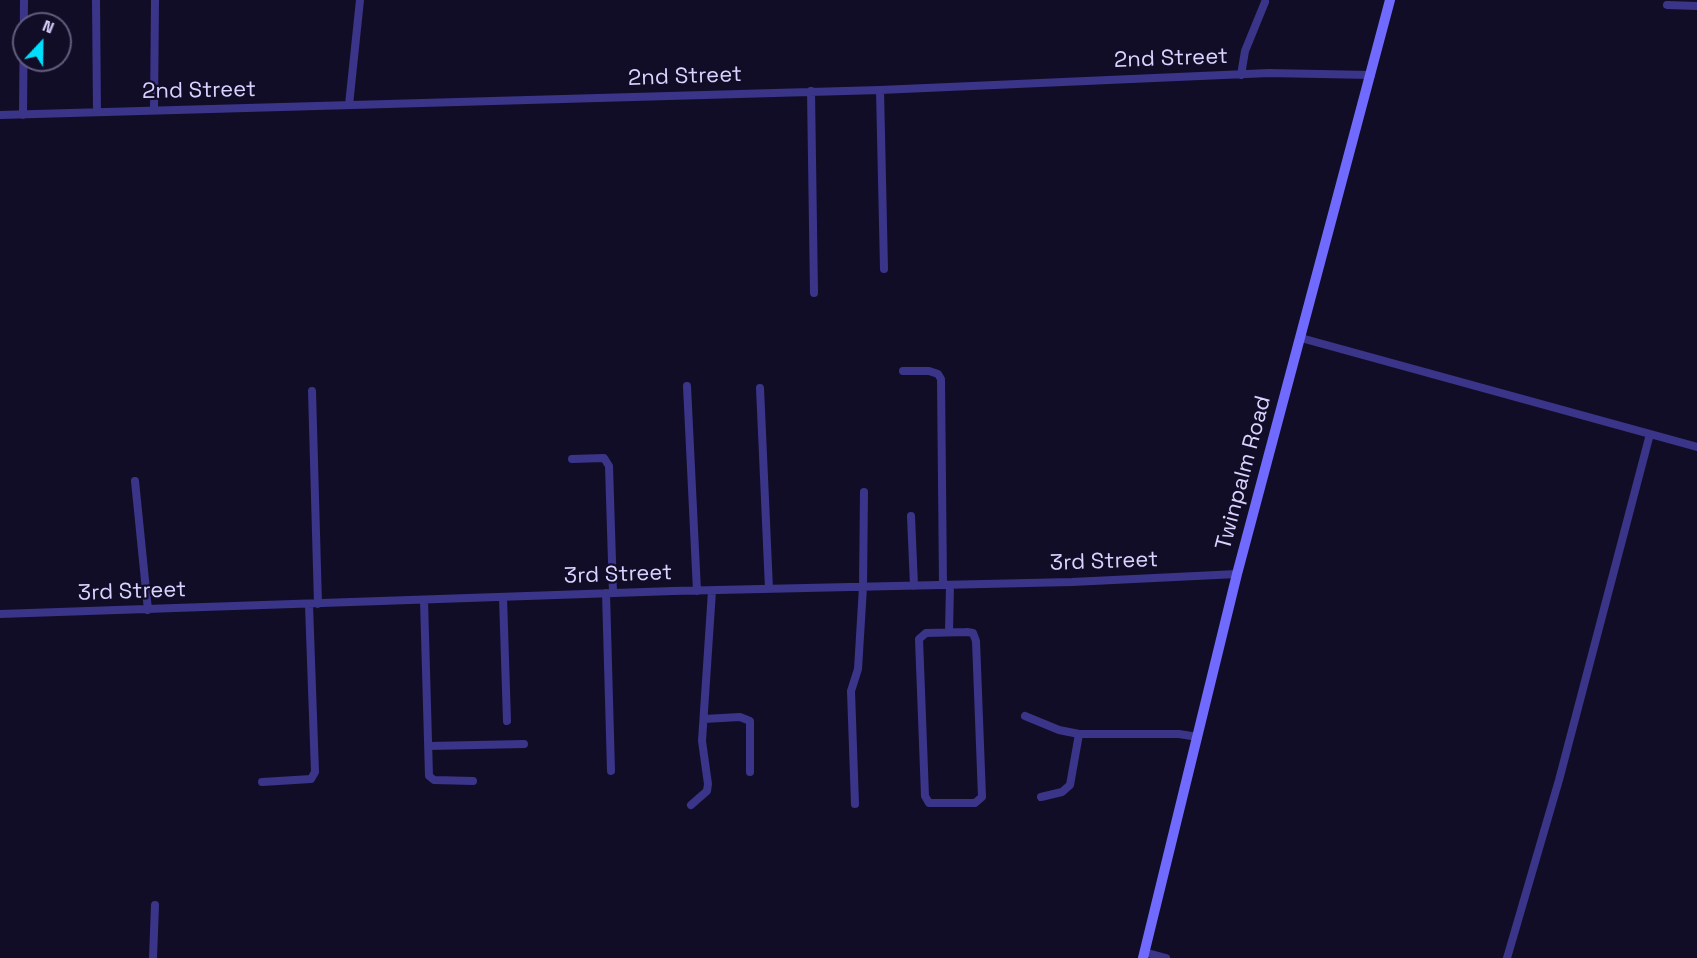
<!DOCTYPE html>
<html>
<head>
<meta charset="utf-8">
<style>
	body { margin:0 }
	#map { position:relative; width:1697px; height:958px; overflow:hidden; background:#120d27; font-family:"Space Grotesk",sans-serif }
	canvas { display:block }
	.north { position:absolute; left:12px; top:12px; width:60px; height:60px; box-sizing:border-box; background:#120d27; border:2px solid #625c7d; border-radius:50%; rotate:22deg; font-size:16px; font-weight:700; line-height:24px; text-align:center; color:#d9d3ff }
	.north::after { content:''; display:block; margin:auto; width:21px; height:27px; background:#00dffe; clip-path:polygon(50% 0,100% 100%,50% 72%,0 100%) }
</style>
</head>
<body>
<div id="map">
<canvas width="1697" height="958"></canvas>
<div class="north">N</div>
</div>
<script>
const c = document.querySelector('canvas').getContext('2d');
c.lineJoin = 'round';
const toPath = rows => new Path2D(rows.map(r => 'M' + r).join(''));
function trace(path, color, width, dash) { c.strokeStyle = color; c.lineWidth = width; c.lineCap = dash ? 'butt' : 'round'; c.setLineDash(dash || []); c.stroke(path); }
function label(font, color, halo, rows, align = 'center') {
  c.font = font + ' "Space Grotesk",sans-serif'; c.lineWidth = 4.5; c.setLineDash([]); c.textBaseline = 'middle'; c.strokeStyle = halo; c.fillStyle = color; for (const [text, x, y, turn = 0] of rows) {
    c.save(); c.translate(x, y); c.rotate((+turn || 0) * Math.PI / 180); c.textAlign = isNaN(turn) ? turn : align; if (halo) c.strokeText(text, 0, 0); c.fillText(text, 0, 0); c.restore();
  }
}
const street = toPath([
	[96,0,97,112],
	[1667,5,1697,6],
	[1241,75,1245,51,1265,2],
	[880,90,884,269],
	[811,91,814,293],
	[349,105,360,0],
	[154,110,155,0],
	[0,115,880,90,1269,73,1371,75],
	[23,115,24,0],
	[1301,338,1697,447],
	[903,371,929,371,938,374,941,379,943,585],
	[687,386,697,591],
	[760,388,769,589],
	[312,391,318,604],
	[572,459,604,458,609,466,613,593],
	[135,481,148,610],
	[911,516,914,586],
	[606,593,611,771],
	[503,597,507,721],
	[424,600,429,776,434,780,473,781],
	[0,614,673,591,1072,582,1237,574],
	[949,632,950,585],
	[967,632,973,633,976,641,982,797,975,803,929,803,925,796,919,639,926,633,967,632],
	[1025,716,1059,730,1079,734,1179,734,1198,737],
	[704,719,740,717,750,721,750,772],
	[429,746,524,744],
	[262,782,311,779,315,772,309,605],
	[1041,797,1062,792,1070,785,1079,734],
	[855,804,851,691,858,669,863,587,864,492],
	[691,805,707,791,708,784,702,741,712,591],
	[1144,952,1166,958],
	[153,958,155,905],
	[1507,958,1559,780,1650,434]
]);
const secondary = toPath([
	[1143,958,1237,574,1390,0]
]);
const streetNames = [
	["2nd Street",1171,59,-2],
	["2nd Street",685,77,-2],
	["2nd Street",199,91,-1],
	["Twinpalm Road",1244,473,-75],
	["3rd Street",1104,562,-2],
	["3rd Street",618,575,-2],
	["3rd Street",132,592,-2]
];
trace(street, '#3a3589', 8);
trace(secondary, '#716aff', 10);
label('22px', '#d9d3ff', '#120d27', streetNames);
</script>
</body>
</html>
